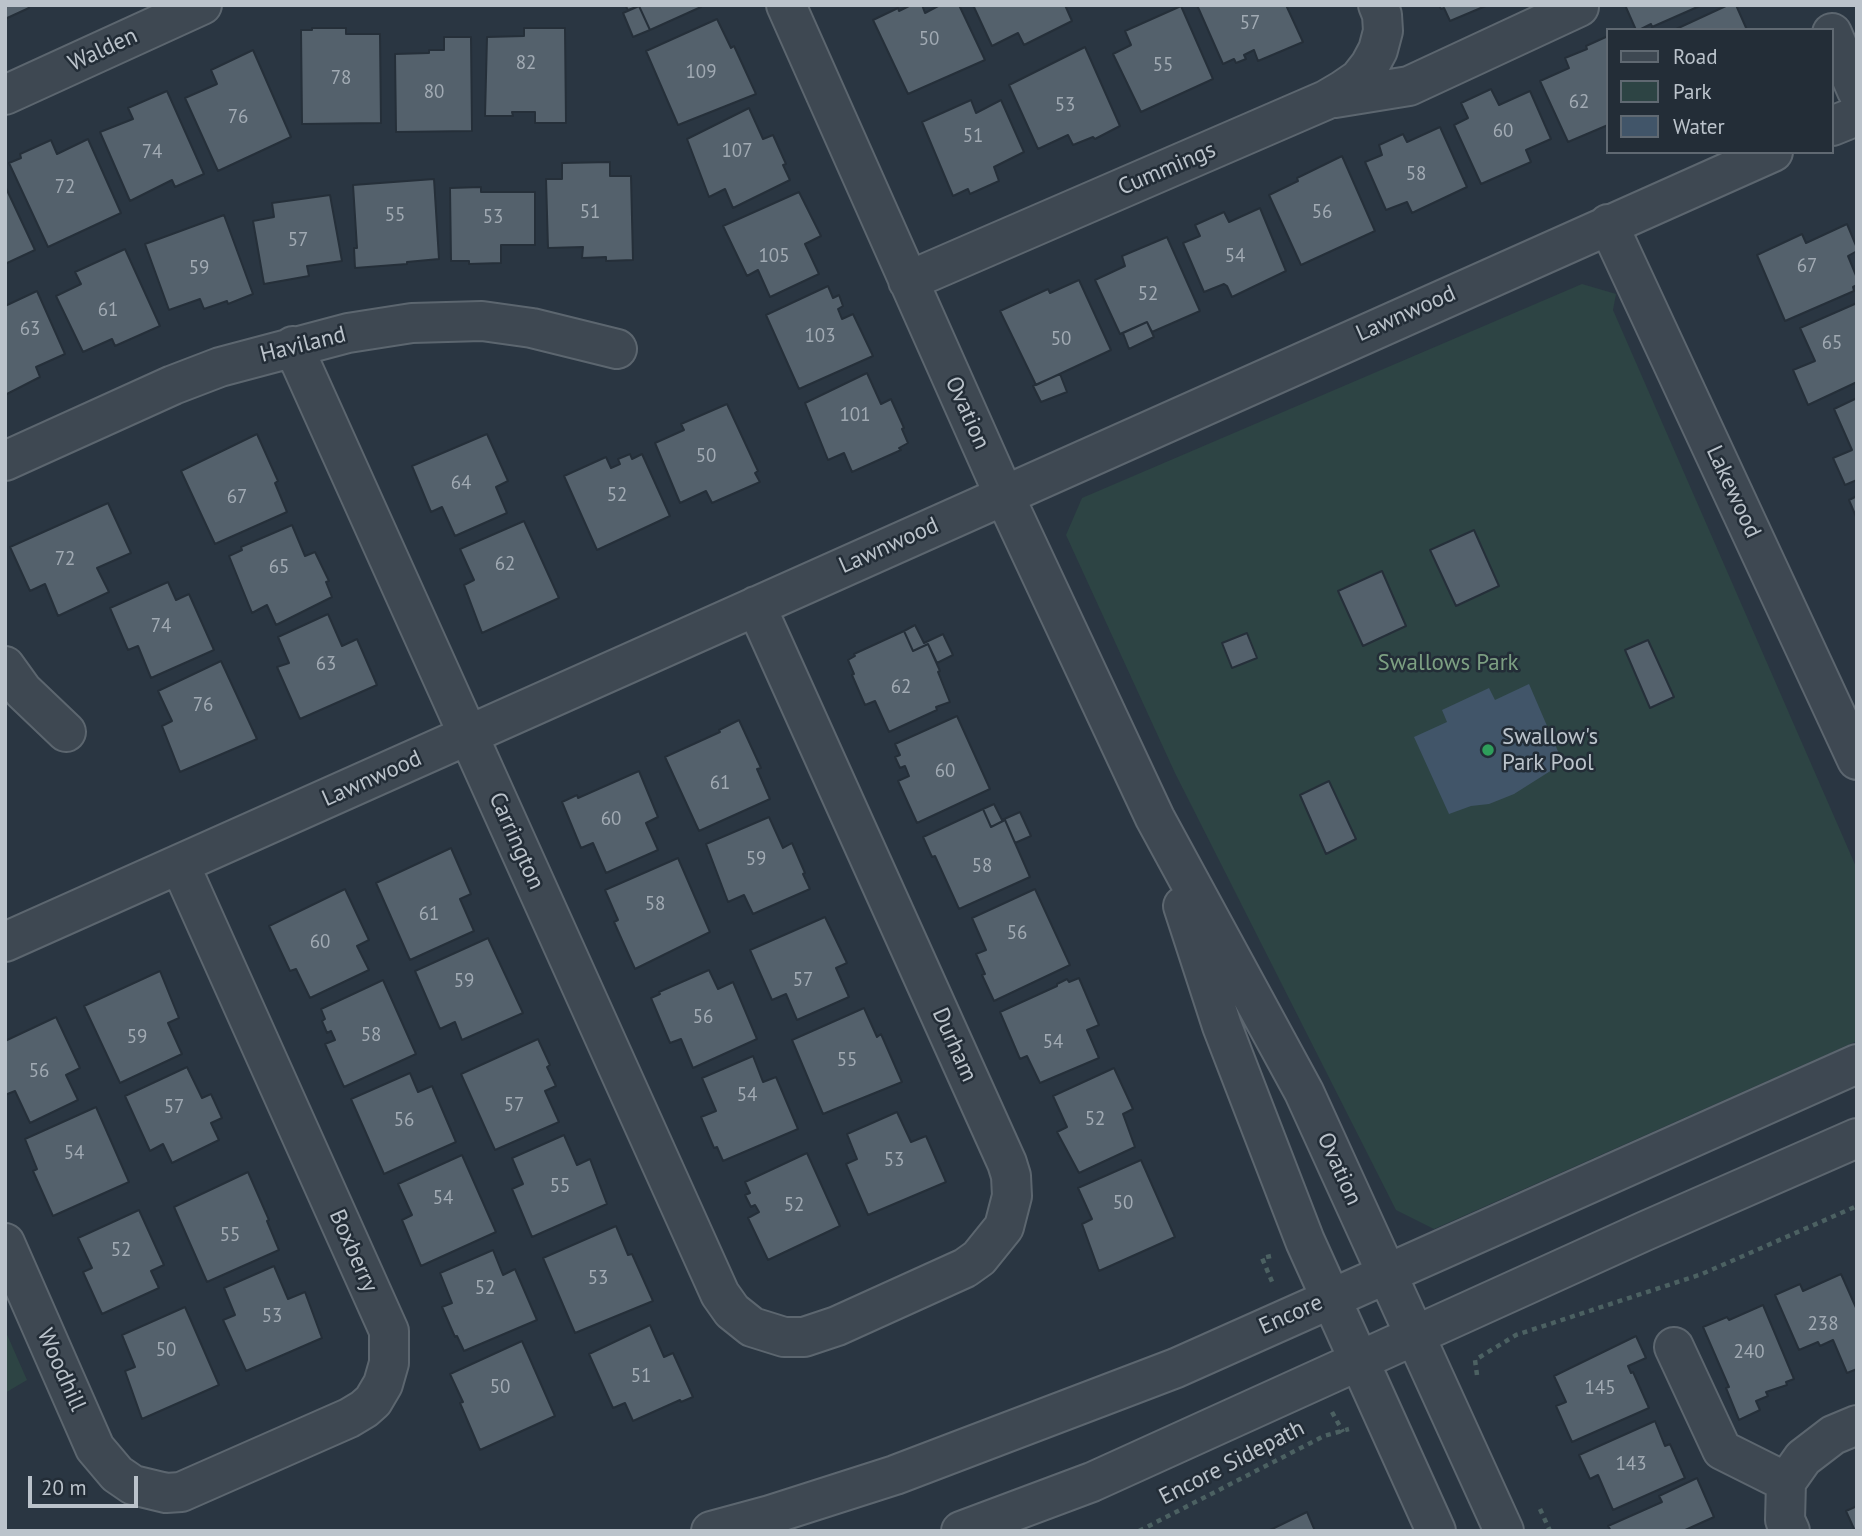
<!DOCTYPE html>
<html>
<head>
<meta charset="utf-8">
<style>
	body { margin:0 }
	#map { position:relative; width:1862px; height:1536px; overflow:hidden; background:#2a3642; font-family:"PT Sans",sans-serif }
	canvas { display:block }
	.frame { position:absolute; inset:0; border:7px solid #bbc3cb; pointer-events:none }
	.legend { position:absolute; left:1606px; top:28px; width:228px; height:126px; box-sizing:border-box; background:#232d37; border:2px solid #606972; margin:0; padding:9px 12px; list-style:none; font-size:21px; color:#bbc3cb }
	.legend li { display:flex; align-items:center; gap:14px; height:35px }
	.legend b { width:35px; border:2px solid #606972 }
	.scale { position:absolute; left:28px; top:1476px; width:110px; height:32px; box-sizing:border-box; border:4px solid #bbc3cb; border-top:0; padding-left:9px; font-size:21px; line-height:24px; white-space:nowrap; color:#bbc3cb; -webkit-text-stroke:5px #232d37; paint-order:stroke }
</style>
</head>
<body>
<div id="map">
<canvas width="1862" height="1536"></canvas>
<div class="frame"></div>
<ul class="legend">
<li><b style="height:9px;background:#3e4852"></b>Road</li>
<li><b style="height:19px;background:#2d4444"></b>Park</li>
<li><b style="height:19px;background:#415569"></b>Water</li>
</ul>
<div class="scale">20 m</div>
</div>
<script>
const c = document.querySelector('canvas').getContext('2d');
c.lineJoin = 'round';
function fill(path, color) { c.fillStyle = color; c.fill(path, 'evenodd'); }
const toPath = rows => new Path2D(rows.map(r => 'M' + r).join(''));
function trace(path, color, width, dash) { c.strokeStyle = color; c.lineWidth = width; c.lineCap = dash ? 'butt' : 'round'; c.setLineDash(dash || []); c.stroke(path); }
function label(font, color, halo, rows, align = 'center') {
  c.font = font + ' "PT Sans",sans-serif'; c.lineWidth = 5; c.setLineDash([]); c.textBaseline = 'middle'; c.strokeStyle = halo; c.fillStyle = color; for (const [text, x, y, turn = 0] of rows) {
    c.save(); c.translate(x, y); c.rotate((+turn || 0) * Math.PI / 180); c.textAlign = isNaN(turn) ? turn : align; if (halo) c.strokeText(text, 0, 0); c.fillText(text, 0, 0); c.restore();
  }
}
const green = toPath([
	[1582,284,1616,294,1613,310,1857,869,1857,1041,1434,1229,1396,1210,1175,773,1066,535,1082,498],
	[5,1330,27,1380,5,1393]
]);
const water = toPath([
	[1529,684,1563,763,1514,794,1489,804,1471,806,1449,814,1414,737,1447,722,1442,710,1489,688,1495,700]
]);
const building = toPath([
	[5,5,28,5,29,8,5,19,5,5],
	[625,5,700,5,701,7,650,30,639,6,628,10,625,5],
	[911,5,922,5,925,13,940,5,959,5,985,60,908,94,873,20,898,8,899,11,911,5],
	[973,5,1065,5,1072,21,1024,45,1018,33,992,46,973,5],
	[1197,5,1286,5,1303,42,1258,61,1254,50,1244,55,1246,59,1236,63,1234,59,1223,64,1197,5],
	[1439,5,1488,5,1450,21,1444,8,1441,9,1439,5],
	[1625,5,1702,5,1652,27,1651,24,1639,30,1636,30,1625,5],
	[1728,5,1736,5,1747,30,1674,30,1728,5],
	[639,6,650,30,633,37,623,13,639,6],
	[1181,6,1213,79,1141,112,1113,54,1131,45,1125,31,1181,6],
	[717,19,731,48,734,46,756,94,678,125,646,51,717,19],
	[312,28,346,28,346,34,380,34,381,123,302,124,301,30,312,30,312,28],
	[524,28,565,28,566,123,535,123,535,112,512,112,513,116,485,116,487,37,524,36,524,28],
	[1608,36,1608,125,1568,142,1540,81,1569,68,1565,58,1587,49,1586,46,1608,36],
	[444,37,471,37,472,131,396,132,395,54,429,53,429,50,444,50,444,37],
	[1085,47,1120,126,1095,139,1093,137,1073,145,1068,135,1038,149,1009,85,1085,47],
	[253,50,291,137,218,171,185,98,217,84,211,70,253,50],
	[1491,89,1499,105,1530,91,1551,139,1526,150,1531,162,1481,184,1454,125,1468,118,1461,103,1491,89],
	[167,91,204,174,175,187,172,180,130,201,100,132,133,119,128,108,167,91],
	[971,100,976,113,1001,100,1024,152,994,167,999,181,970,194,968,189,953,196,922,122,971,100],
	[749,108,763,139,773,135,786,164,783,165,790,180,733,208,725,189,709,197,687,139,749,108],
	[1440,127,1467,187,1412,213,1407,202,1386,210,1365,162,1382,155,1379,145,1403,134,1407,142,1440,127],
	[88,139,121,213,48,247,9,163,21,158,20,154,51,140,57,154,88,139],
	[1342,156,1375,231,1301,265,1269,195,1298,181,1297,178,1342,156],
	[610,162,610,176,631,176,633,260,606,261,606,257,582,258,583,247,548,248,546,179,562,179,562,163,610,162],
	[434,179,439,259,407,262,407,264,355,268,354,248,357,248,353,185,434,179],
	[5,186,35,250,5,264,5,186],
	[481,187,481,192,535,192,535,245,501,245,501,263,469,264,469,261,451,261,450,188,481,187],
	[799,192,821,236,805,244,819,274,770,297,758,270,747,276,723,226,799,192],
	[330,195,342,261,307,266,309,276,264,284,253,221,274,217,272,203,330,195],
	[1260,208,1286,271,1232,297,1227,286,1224,284,1204,292,1183,243,1200,236,1195,225,1224,212,1229,222,1260,208],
	[224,215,253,294,228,304,227,301,204,309,200,299,169,310,145,244,224,215],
	[1847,224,1857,248,1857,251,1848,256,1857,278,1857,285,1853,287,1854,291,1785,321,1757,255,1802,234,1806,243,1847,224],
	[1167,237,1200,311,1152,332,1147,322,1120,334,1095,280,1125,266,1122,256,1167,237],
	[125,249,160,326,115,346,112,339,83,352,56,296,81,284,75,272,125,249],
	[1079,280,1111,350,1036,385,1000,311,1048,289,1050,293,1079,280],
	[828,286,833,298,839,295,843,306,838,309,842,319,853,314,873,356,799,389,766,315,828,286],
	[37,291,65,354,36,367,40,377,5,395,5,306,37,291],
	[1857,303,1857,382,1808,405,1793,370,1815,361,1800,328,1857,303],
	[1147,322,1154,337,1129,349,1123,333,1147,322],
	[867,373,881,404,891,399,904,428,902,429,908,443,899,448,901,450,852,472,844,453,828,460,805,403,867,373],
	[1060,374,1067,392,1041,402,1033,386,1060,374],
	[1857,398,1857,480,1845,485,1833,458,1852,450,1834,409,1857,398],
	[727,404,758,471,755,473,760,482,712,503,706,491,680,503,655,443,684,430,681,424,727,404],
	[257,434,278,481,275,483,287,512,215,544,181,471,257,434],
	[487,434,508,481,496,487,507,513,455,536,442,507,431,512,412,466,487,434],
	[630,454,632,459,642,454,670,516,597,550,564,476,606,457,611,468,620,464,618,459,630,454],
	[1857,496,1857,519,1849,500,1857,496],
	[108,503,131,553,97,568,109,592,58,616,45,584,30,591,10,547,108,503],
	[524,521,559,598,482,633,464,585,474,580,460,549,524,521],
	[292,525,305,556,315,552,329,581,326,582,332,597,276,625,267,605,252,613,229,556,242,550,241,547,292,525],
	[1474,530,1499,586,1456,606,1430,550,1474,530],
	[1382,571,1406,626,1363,646,1338,591,1382,571],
	[168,582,176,600,189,594,214,650,151,678,138,646,128,650,110,608,168,582],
	[328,614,342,646,357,639,377,685,300,719,277,667,289,663,278,637,328,614],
	[915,625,924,643,943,634,953,655,937,663,928,644,913,651,904,631,915,625],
	[904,631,913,651,928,644,940,671,938,672,950,702,936,707,937,710,889,732,875,701,865,705,852,675,854,674,848,660,855,656,854,654,904,631],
	[1247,633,1257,658,1232,668,1222,643,1247,633],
	[1648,640,1674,697,1650,708,1625,650,1648,640],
	[221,661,257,739,180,772,162,726,172,721,158,691,221,661],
	[957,716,990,789,917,823,898,781,909,776,905,766,900,768,895,757,900,755,895,744,957,716],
	[739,720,761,768,757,769,770,799,699,831,665,757,720,732,719,730,739,720],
	[639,771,658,817,646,823,658,850,606,873,593,843,581,848,562,802,577,795,578,798,639,771],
	[1329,781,1356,839,1326,854,1300,795,1329,781],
	[994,804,1002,820,1020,812,1031,836,1015,843,1005,820,991,827,983,809,994,804],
	[983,809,991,827,1005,820,1030,877,959,909,935,856,932,857,923,837,983,809],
	[769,817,783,848,792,843,805,873,803,874,810,889,753,914,744,895,728,902,706,844,769,817],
	[451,848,471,894,460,899,474,931,410,960,376,883,451,848],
	[678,858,710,932,635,969,614,922,618,920,605,890,678,858],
	[345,889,369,940,357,946,369,970,310,998,296,969,290,971,269,926,345,889],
	[1035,889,1070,965,994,1001,982,975,985,974,976,954,986,950,972,918,1035,889],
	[825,917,847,963,836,968,849,997,797,1020,786,994,772,1000,750,950,825,917],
	[488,938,523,1013,462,1040,455,1022,440,1029,415,971,488,938],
	[709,970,718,989,733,982,757,1039,693,1068,681,1039,670,1043,651,998,660,994,659,992,709,970],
	[160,971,179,1018,168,1023,182,1054,120,1083,84,1006,160,971],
	[1079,978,1099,1025,1087,1030,1099,1058,1040,1083,1027,1056,1020,1059,1000,1012,1057,986,1057,984,1067,979,1069,982,1079,978],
	[383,980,416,1054,344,1087,325,1044,335,1040,331,1031,327,1033,322,1021,325,1019,321,1009,383,980],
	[864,1008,877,1037,881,1034,902,1082,823,1114,792,1040,864,1008],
	[56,1017,80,1068,66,1075,78,1100,30,1123,15,1091,5,1095,5,1041,56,1017],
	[538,1039,550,1065,547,1067,556,1086,545,1091,559,1122,495,1150,461,1074,538,1039],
	[753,1056,763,1082,776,1077,798,1129,723,1161,717,1147,714,1148,701,1117,716,1111,702,1078,753,1056],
	[187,1067,202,1098,211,1094,222,1118,211,1123,219,1140,172,1163,163,1144,150,1151,125,1096,187,1067],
	[1114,1068,1133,1109,1123,1114,1135,1147,1079,1173,1057,1132,1067,1127,1053,1096,1114,1068],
	[410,1073,418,1092,432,1086,456,1142,384,1174,351,1099,410,1073],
	[96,1107,129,1182,53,1216,33,1171,37,1169,25,1139,96,1107],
	[897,1112,911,1142,926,1136,946,1182,868,1215,846,1164,857,1159,847,1134,897,1112],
	[564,1135,577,1165,590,1159,607,1204,532,1237,512,1189,523,1184,512,1158,564,1135],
	[807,1153,840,1226,768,1260,748,1218,759,1212,755,1205,751,1207,745,1195,750,1193,745,1182,807,1153],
	[462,1155,496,1232,421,1266,402,1220,412,1215,398,1184,462,1155],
	[1141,1160,1175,1237,1099,1271,1082,1224,1092,1219,1078,1188,1141,1160],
	[248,1172,269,1220,267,1221,279,1250,207,1282,174,1207,248,1172],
	[139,1210,164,1265,151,1271,159,1288,102,1314,83,1272,92,1268,78,1238,139,1210],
	[616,1226,628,1255,632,1254,653,1301,575,1333,543,1258,616,1226],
	[493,1250,503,1275,515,1269,537,1320,464,1351,457,1336,455,1337,442,1307,452,1303,440,1273,493,1250],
	[274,1266,288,1299,305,1292,322,1338,246,1371,223,1320,235,1315,224,1288,274,1266],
	[1841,1274,1857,1310,1857,1369,1847,1373,1833,1340,1820,1346,1818,1342,1799,1350,1775,1295,1800,1284,1803,1291,1841,1274],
	[1763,1305,1794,1379,1786,1382,1787,1385,1766,1392,1768,1396,1756,1401,1760,1410,1739,1420,1726,1388,1729,1387,1703,1327,1727,1317,1729,1320,1763,1305],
	[185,1307,219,1385,142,1419,125,1371,135,1367,122,1335,185,1307],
	[650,1325,664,1357,673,1353,693,1397,681,1402,680,1400,633,1421,625,1403,613,1408,589,1354,650,1325],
	[1636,1336,1646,1358,1628,1366,1631,1373,1633,1372,1649,1408,1572,1442,1556,1406,1566,1402,1554,1376,1636,1336],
	[522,1341,555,1416,480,1450,460,1403,463,1402,450,1374,522,1341],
	[1655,1421,1665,1446,1670,1444,1685,1478,1613,1510,1598,1475,1590,1479,1579,1455,1655,1421],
	[1697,1478,1714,1517,1683,1531,1611,1531,1608,1526,1662,1502,1659,1496,1697,1478],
	[1857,1506,1857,1531,1855,1531,1846,1511,1857,1506],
	[1307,1512,1315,1531,1268,1531,1307,1512]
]);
const path = toPath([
	[1271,1256,1262,1258,1273,1284],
	[1477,1375,1475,1360,1516,1335,1702,1274,1857,1206],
	[1332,1412,1343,1432],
	[1540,1509,1550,1531],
	[1139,1531,1324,1436,1349,1429]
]);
const minor = toPath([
	[786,5,1004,495,1155,818,1304,1092,1504,1531],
	[1832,33,1857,91],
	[5,95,202,5],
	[1335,98,1409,86,1579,7],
	[1832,126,1857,116],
	[1608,224,1857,760],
	[908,281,1326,100,1343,90,1359,79,1370,65,1378,50,1383,31,1382,15,1378,5],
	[293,346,720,1294,732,1311,752,1327,784,1337,804,1337,837,1326,965,1268,979,1258,1004,1227,1012,1196,1011,1176,1007,1163,756,606],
	[5,461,173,385,220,367,348,333,412,323,482,321,532,328,617,349],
	[5,666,23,691,66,732],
	[1183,906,1222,1026,1305,1241,1436,1531],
	[5,942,1773,152],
	[5,1243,95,1448,117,1474,133,1485,166,1493,181,1492,349,1418,364,1409,373,1401,383,1384,389,1363,389,1331,180,865],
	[1674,1347,1722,1450,1786,1482],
	[711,1531,770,1515,895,1475,1176,1368,1857,1064],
	[961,1531,1092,1482,1645,1231,1857,1138],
	[1790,1531,1785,1520,1786,1482,1803,1458,1833,1435,1857,1425]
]);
const markers = [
	[1488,750,7,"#2e9e5b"]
];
const numberNames = [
	["57",1250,24],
	["50",929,40],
	["82",526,64],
	["55",1163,66],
	["109",701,73],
	["78",341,79],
	["80",434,93],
	["62",1579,103],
	["53",1065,106],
	["76",238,118],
	["60",1503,132],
	["51",973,137],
	["107",737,152],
	["74",152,153],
	["58",1416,175],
	["72",65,188],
	["51",590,213],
	["56",1322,213],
	["55",395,216],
	["53",493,218],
	["57",298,241],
	["105",774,257],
	["54",1235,257],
	["67",1807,267],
	["59",199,269],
	["52",1148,295],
	["61",108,311],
	["63",30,330],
	["103",820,337],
	["50",1061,340],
	["65",1832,344],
	["101",855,416],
	["50",706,457],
	["64",461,484],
	["52",617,496],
	["67",237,498],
	["72",65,560],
	["62",505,565],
	["65",279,568],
	["74",161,627],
	["63",326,665],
	["62",901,688],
	["76",203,706],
	["60",945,772],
	["61",720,784],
	["60",611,820],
	["59",756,860],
	["58",982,867],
	["58",655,905],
	["61",429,915],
	["56",1017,934],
	["60",320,943],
	["57",803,981],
	["59",464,982],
	["56",703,1018],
	["58",371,1036],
	["59",137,1038],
	["54",1053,1043],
	["55",847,1061],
	["56",39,1072],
	["54",747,1096],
	["57",514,1106],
	["57",174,1108],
	["52",1095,1120],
	["56",404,1121],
	["54",74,1154],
	["53",894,1161],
	["55",560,1187],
	["54",443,1199],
	["50",1123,1204],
	["52",794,1206],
	["55",230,1236],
	["52",121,1251],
	["53",598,1279],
	["52",485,1289],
	["53",272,1317],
	["238",1823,1325],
	["50",166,1351],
	["240",1749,1353],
	["51",641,1377],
	["50",500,1388],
	["145",1600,1389],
	["143",1631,1465]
];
const streetNames = [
	["Walden",103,50,-25],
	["Cummings",1167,169,-23],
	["Lawnwood",1406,314,-24],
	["Haviland",303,345,-14],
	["Ovation",967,413,66],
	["Lakewood",1733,492,65],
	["Lawnwood",889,546,-24],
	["Lawnwood",372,779,-24],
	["Carrington",516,841,66],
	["Durham",954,1045,66],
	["Ovation",1339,1169,66],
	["Boxberry",353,1251,66],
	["Encore",1291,1315,-24],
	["Woodhill",61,1370,66],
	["Encore Sidepath",1232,1463,-27]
];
const parkNames = [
	["Swallows Park",1448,663]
];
const poiNames = [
	["Swallow's",1502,737],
	["Park Pool",1502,763]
];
fill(green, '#2d4444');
fill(water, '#415569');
fill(building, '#54616c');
trace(building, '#252f39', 2);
trace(minor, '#5c666f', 42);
trace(path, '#4c6162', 4.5, [5, 5]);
trace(minor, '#3e4852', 38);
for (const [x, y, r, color] of markers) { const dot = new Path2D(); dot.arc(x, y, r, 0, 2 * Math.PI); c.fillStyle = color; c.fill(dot); trace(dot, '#232d37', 2.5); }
label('19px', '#a1aab3', null, numberNames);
label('23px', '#bbc3cb', '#232d37', streetNames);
label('23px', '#7c9f82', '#232d37', parkNames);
label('23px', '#bbc3cb', '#232d37', poiNames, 'left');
</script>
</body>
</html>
